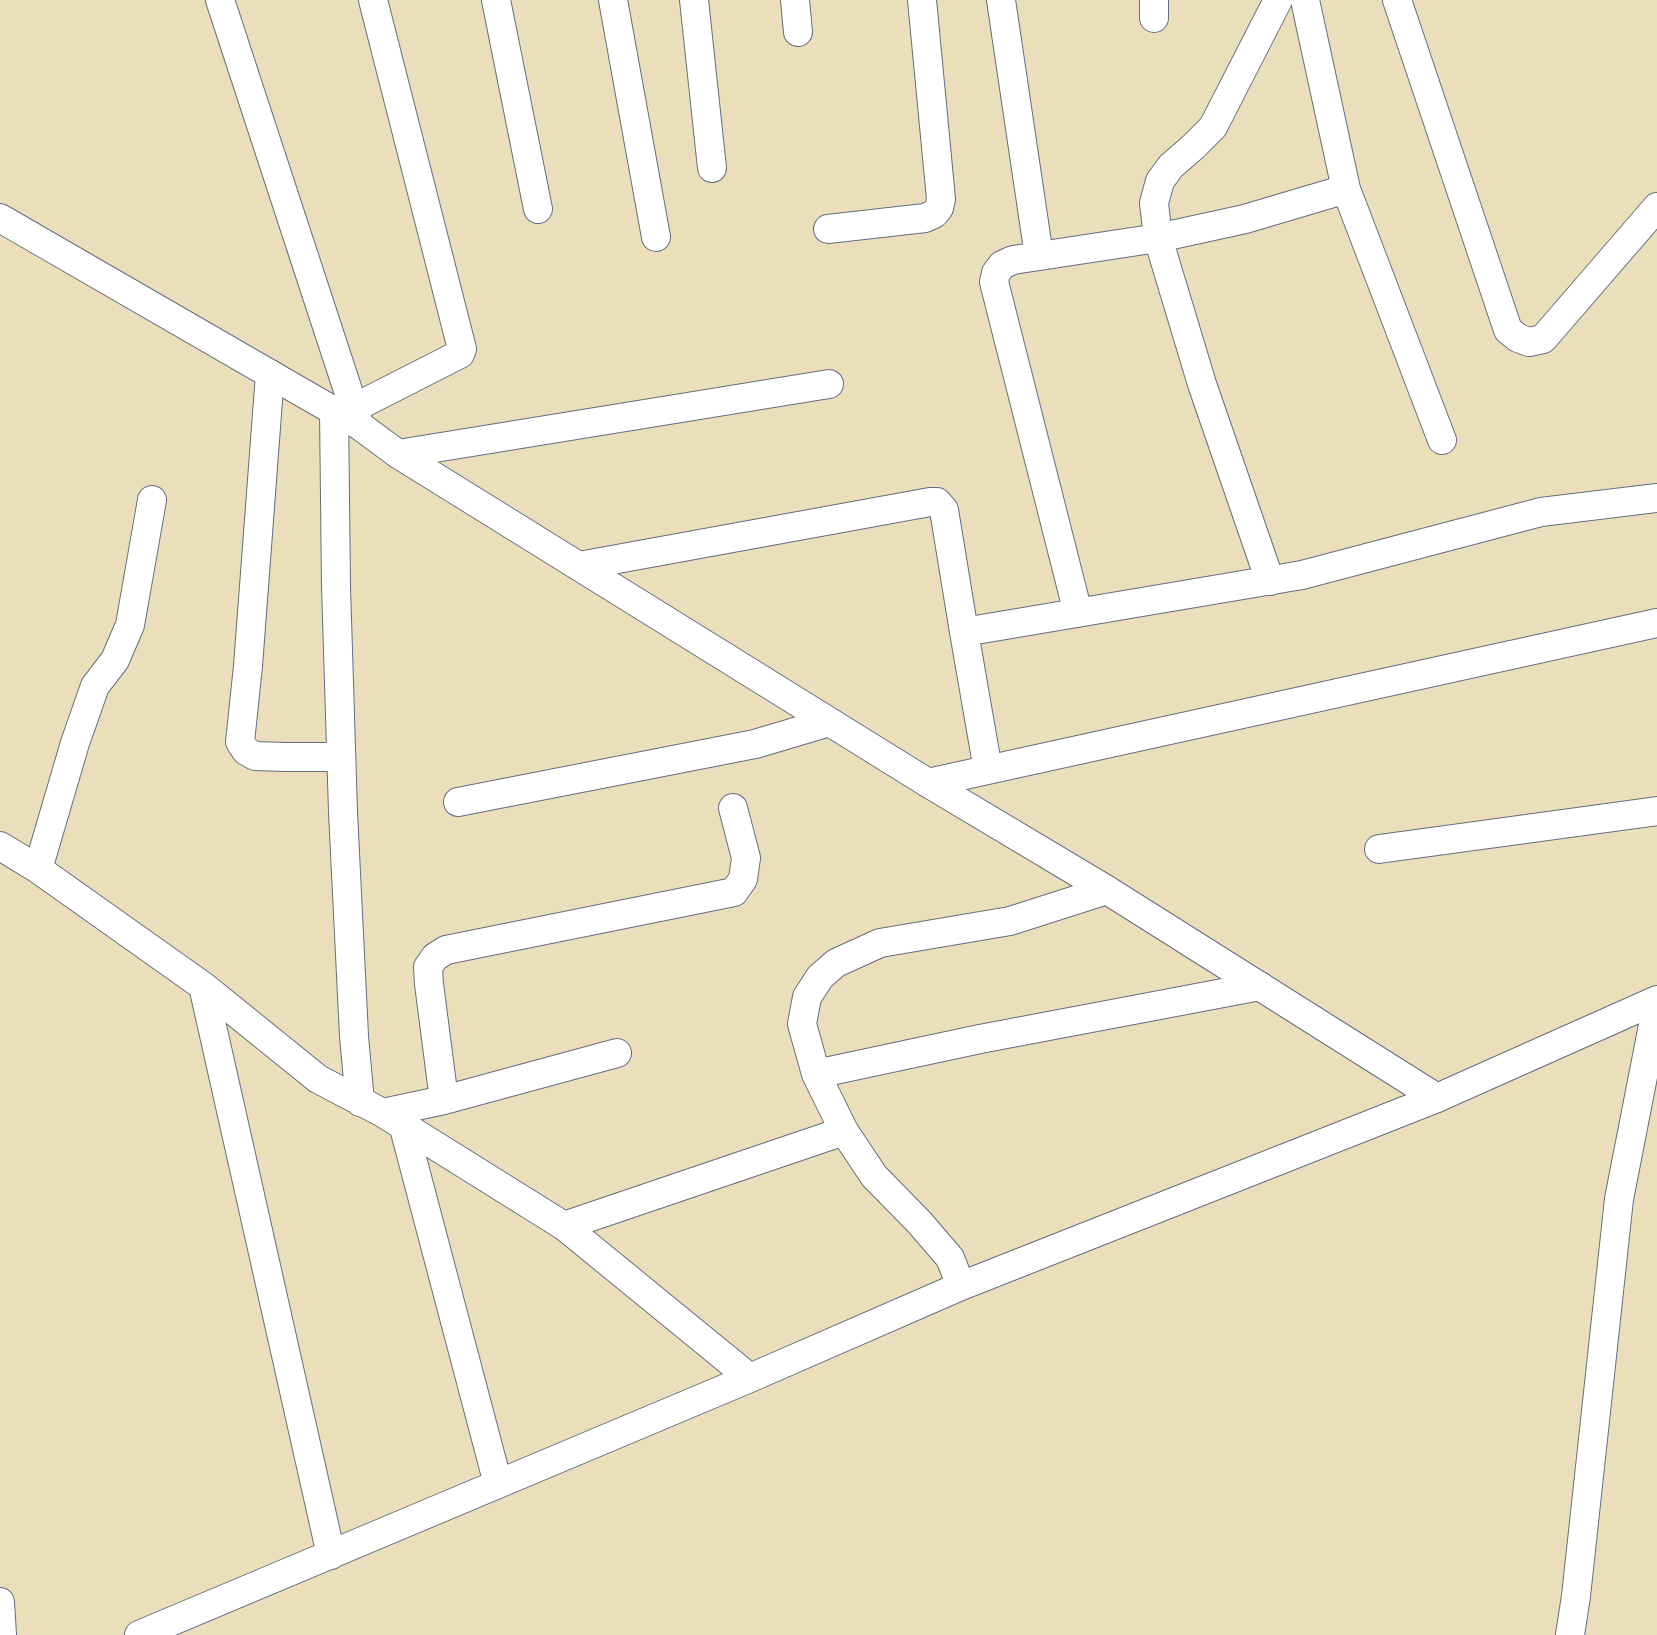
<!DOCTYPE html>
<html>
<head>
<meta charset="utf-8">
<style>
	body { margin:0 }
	canvas { display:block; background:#ebdfbb }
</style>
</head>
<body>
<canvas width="1657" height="1635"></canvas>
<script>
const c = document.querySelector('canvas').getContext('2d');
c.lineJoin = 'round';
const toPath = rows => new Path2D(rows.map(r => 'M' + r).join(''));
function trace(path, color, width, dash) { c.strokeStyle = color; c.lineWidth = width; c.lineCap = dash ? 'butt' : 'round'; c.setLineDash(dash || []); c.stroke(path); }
const minor = toPath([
	[220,0,359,424],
	[496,0,538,209],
	[613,0,656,237],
	[694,0,712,168],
	[795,0,798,32],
	[1001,0,1039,256],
	[1397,0,1508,330,1518,338,1529,342,1543,339,1657,207],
	[1154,18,1154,0],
	[1346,189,1442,440],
	[828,229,925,218,934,214,939,208,941,199,922,0],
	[270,374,248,666,240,742,246,751,255,756,285,757,341,757],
	[354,408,460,354,462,349,373,0],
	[334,410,336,586,343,812,354,1036,360,1102],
	[398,454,829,384],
	[579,566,930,502,937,502,944,510,964,632,988,770],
	[1270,581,1202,384,1158,238,1154,203,1160,181,1171,166,1193,147,1213,127,1278,0],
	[1078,613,994,282,996,273,1002,265,1013,260,1158,238,1245,219,1346,189,1305,0],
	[964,632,1302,575,1541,512,1657,498],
	[928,783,1657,623],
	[458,802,755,744,829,722],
	[0,846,38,869,203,986,318,1079,383,1113,564,1226,750,1378],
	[1379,849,1657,811],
	[38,869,75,743,95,686,115,660,130,625,152,500],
	[203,986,331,1555],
	[816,1074,980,1039,1260,986],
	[444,1100,429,984,428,967,435,957,446,950,734,892,743,879,746,858,733,808],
	[383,1113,444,1100,617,1053],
	[404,1128,498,1484],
	[564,1226,844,1131],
	[961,1286,950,1258,920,1223,874,1176,844,1131,816,1074,802,1024,807,997,820,977,836,963,880,943,1010,921,1107,890],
	[0,1602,2,1635],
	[139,1635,750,1378,961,1286,1437,1098],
	[1570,1635,1576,1596,1619,1199,1657,1005]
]);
const tertiary = toPath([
	[0,218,360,426,398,454,928,783,1107,890,1437,1098,1657,1000]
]);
trace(minor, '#646d7f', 30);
trace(tertiary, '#646d7f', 30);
trace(minor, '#fff', 28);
trace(tertiary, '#fff', 28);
</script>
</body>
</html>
